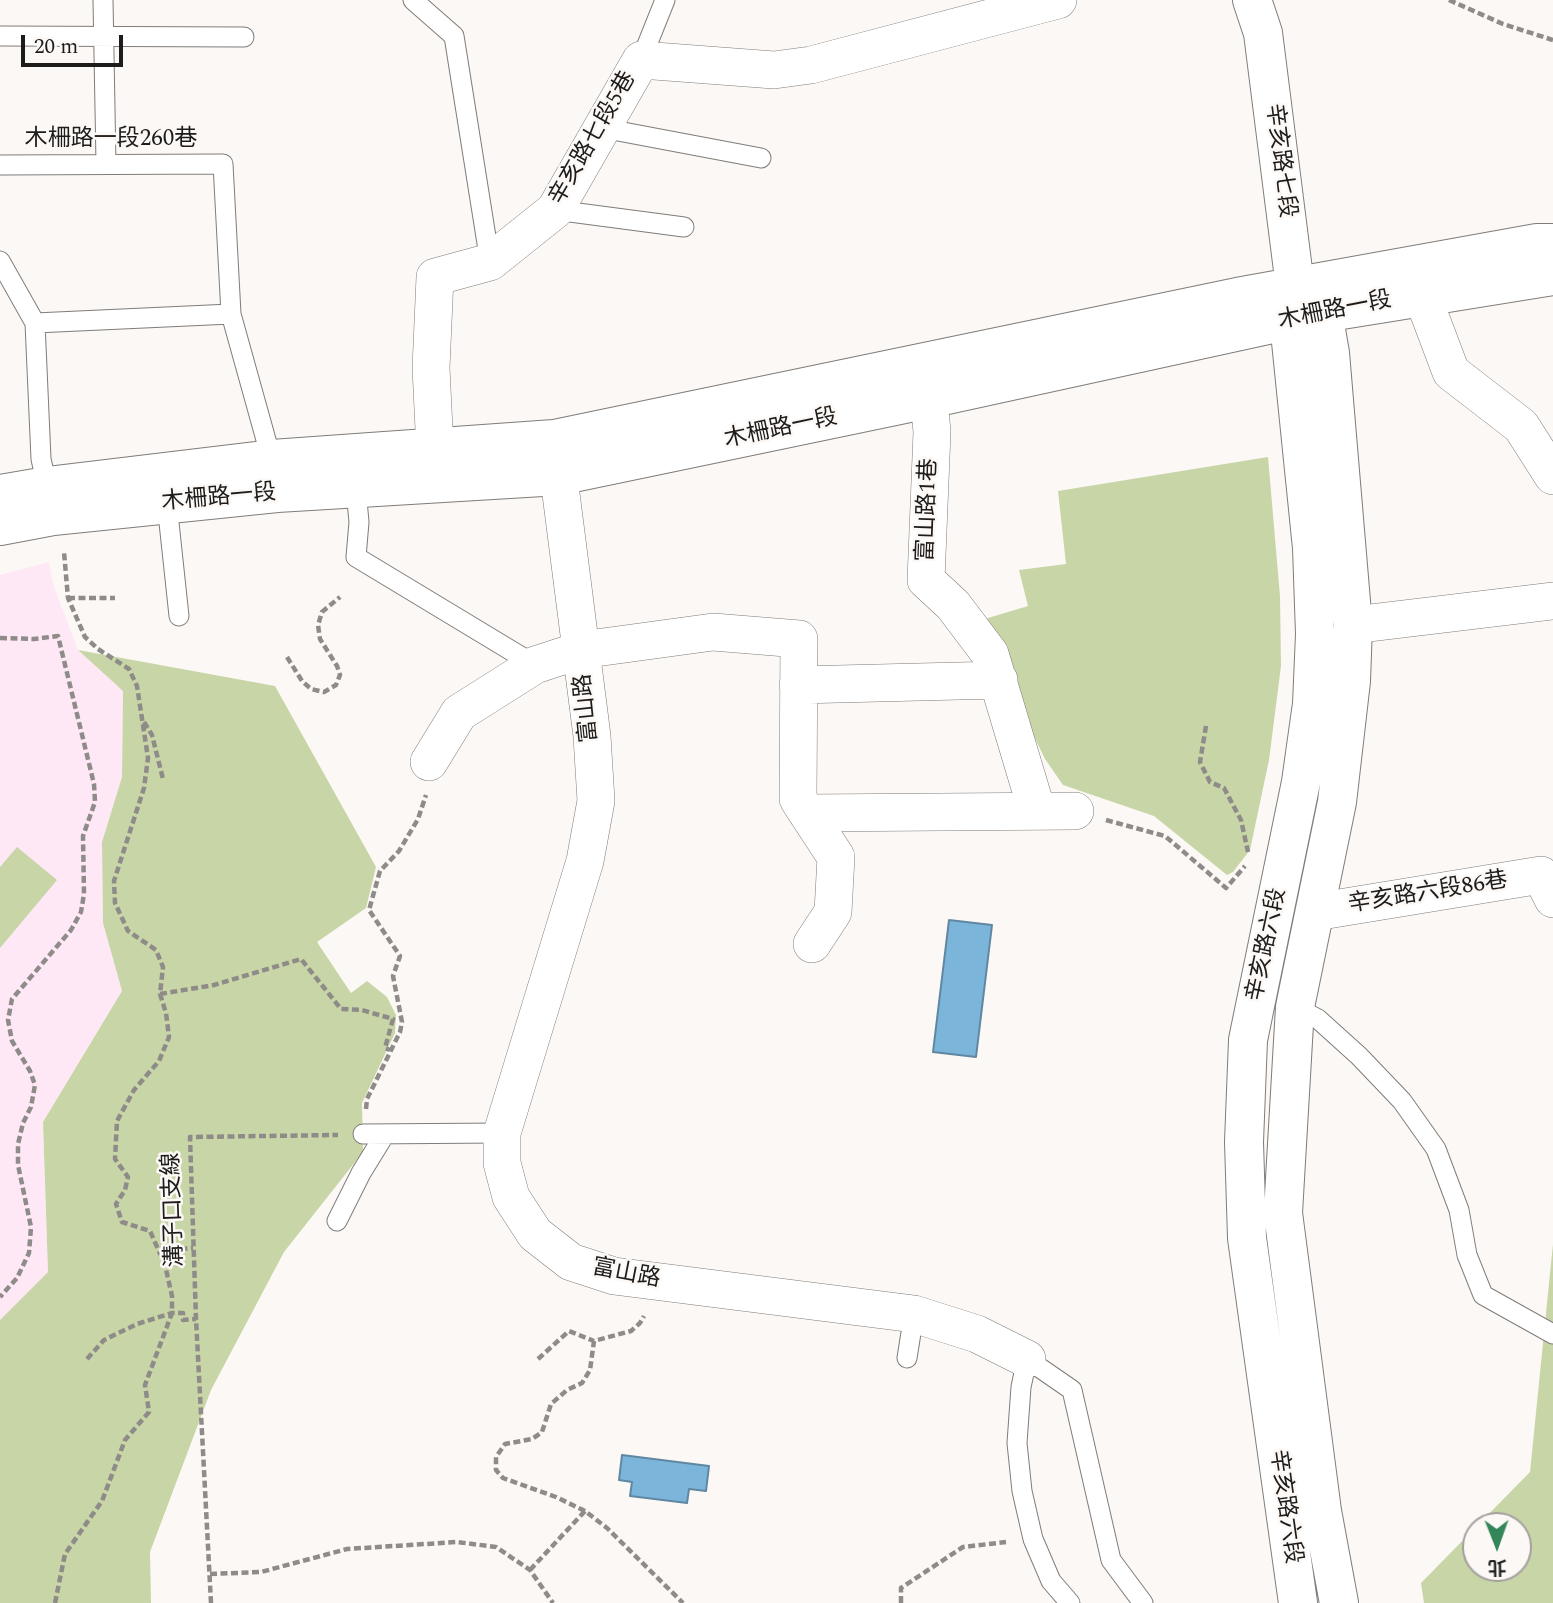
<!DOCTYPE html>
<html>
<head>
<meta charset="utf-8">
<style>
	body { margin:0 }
	#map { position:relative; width:1553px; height:1603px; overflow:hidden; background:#fcf8f5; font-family:Spectral,"Noto Sans TC",serif }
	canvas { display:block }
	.north { position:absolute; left:1462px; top:1512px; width:70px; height:70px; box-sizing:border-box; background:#fcf8f5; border:2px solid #a3a09e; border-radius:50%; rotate:179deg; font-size:19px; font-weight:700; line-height:28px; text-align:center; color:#1d1c1b }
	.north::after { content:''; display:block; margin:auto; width:24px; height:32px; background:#328659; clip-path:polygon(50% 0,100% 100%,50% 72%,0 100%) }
	.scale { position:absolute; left:21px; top:35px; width:102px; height:32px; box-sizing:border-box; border:4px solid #1d1c1b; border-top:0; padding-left:9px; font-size:21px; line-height:24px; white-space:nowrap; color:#1d1c1b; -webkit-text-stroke:5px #fcf8f5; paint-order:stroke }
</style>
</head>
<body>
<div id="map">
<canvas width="1553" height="1603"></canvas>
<div class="north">北</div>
<div class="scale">20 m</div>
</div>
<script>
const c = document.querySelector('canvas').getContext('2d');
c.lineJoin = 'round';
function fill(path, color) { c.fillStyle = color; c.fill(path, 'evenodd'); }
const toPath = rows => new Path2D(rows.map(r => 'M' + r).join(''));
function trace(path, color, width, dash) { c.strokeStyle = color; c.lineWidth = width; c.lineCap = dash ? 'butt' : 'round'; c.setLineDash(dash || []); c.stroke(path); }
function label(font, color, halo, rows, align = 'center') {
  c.font = font + ' Spectral,"Noto Sans TC",serif'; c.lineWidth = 5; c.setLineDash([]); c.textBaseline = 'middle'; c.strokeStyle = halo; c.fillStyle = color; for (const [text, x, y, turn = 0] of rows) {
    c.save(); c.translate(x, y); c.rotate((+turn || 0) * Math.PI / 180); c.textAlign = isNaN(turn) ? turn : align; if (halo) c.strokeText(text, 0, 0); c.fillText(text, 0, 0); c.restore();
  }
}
const education = toPath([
	[49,562,53,584,78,650,123,691,122,777,102,842,103,923,122,991,43,1122,48,1272,0,1320,0,575]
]);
const green = toPath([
	[1268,457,1280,596,1281,666,1269,760,1250,850,1233,872,1227,875,1154,816,1063,785,1045,759,978,621,1028,606,1019,570,1066,564,1058,491],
	[78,650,275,686,376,867,366,908,317,942,351,993,367,981,387,997,396,1015,395,1033,362,1103,363,1152,284,1252,211,1390,150,1552,151,1603,0,1603,0,1320,48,1272,43,1122,122,991,103,923,102,842,122,777,123,691],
	[17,847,57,880,0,948,0,867],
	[1553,1244,1553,1603,1424,1603,1421,1583,1476,1527,1476,1568,1518,1568,1518,1526,1477,1526,1530,1472]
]);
const water = toPath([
	[949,920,992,925,976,1057,933,1052,949,920],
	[622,1455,709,1466,706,1491,689,1489,687,1503,630,1496,632,1482,619,1480,622,1455]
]);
const path = toPath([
	[1449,0,1503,24,1553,40],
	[68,598,115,598],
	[0,638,34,639,58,636,94,784,95,802,83,836,84,894,81,912,71,930,12,999,8,1020,12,1041,30,1071,35,1085,31,1107,23,1123,18,1144,18,1165,31,1227,29,1253,17,1278,0,1297],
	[287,657,302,681,311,689,324,692,336,685,340,675,337,666,320,639,318,625,322,612,340,597],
	[144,722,152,735,163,779],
	[1206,726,1200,762,1210,782,1224,788,1241,820,1248,852],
	[1106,820,1165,836,1226,888,1245,866],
	[160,994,214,985,301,959,341,1009,362,1010,393,1019,385,1048,390,1050],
	[366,1109,367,1099,400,1032,402,1022,393,976,400,956,369,910,380,871,399,851,418,819,426,795],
	[165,1265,181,1264,180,1249,193,1248],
	[87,1359,104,1340,137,1324,172,1313,183,1313,183,1320,196,1319],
	[538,1359,569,1331,594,1341],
	[585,1511,556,1497,503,1478,496,1470,496,1457,505,1444,532,1439,542,1432,551,1404,567,1390,582,1383,590,1370,594,1341,631,1331,640,1323,644,1316],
	[530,1570,585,1511,607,1528,683,1603],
	[210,1574,261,1572,347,1549,457,1542,496,1547,530,1570,553,1603],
	[55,1603,65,1554,102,1501,125,1440,149,1412,145,1385,172,1313,172,1296,165,1265,150,1231,122,1222,116,1204,125,1190,128,1177,115,1159,117,1121,134,1090,159,1061,169,1037,166,1013,160,994,163,967,156,950,128,931,115,903,114,881,144,788,148,758,137,686,129,669,98,649,85,637,68,598,64,552],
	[211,1603,196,1319,190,1137,338,1135],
	[901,1603,901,1588,963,1547,1006,1542]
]);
const lane = toPath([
	[103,0,106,163],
	[413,0,454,36,490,262],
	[0,36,244,37],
	[641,60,665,0],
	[602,128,761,158],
	[0,165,223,164,231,314,273,465],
	[555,210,684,227],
	[0,261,35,323,41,459,47,486],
	[35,323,231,314],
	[356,490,359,522,356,557,535,665],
	[167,504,179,616],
	[1295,1007,1318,1019,1359,1056,1402,1101,1436,1149,1459,1210,1467,1255,1483,1295,1553,1334],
	[363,1134,502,1133],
	[337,1221,361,1173,385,1134],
	[907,1358,914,1314],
	[1070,1603,1051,1581,1033,1539,1022,1491,1017,1443,1021,1387,1027,1359,1072,1390,1111,1560,1143,1603]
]);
const street = toPath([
	[1422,295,1451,372,1521,426,1553,476],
	[929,399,932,432,926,580,953,605,990,654,1037,811],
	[555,447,592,736,596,801,585,861,502,1133,502,1163,511,1197,535,1234,571,1262,614,1276,914,1314,977,1334,1027,1359],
	[438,449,434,429,431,368,435,277,490,262,555,210,641,60,774,70,811,65,1058,0],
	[1353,625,1552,601],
	[798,685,999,680],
	[429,762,459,713,535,665,581,650,713,632,799,639,798,799,836,857,833,912,812,944],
	[807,813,1075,811],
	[1315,912,1541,875,1553,899]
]);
const secondary = toPath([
	[1252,0,1263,33,1295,286,1289,322,1312,548,1315,634,1312,704,1301,782,1248,1040,1244,1142,1247,1238,1298,1603],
	[1323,313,1330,353,1353,625,1351,681,1337,802,1295,1007,1283,1213,1322,1511,1339,1603],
	[0,494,47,486,272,459,554,439,1237,297,1537,243,1553,243],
	[0,526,53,516,277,493,559,476,929,399,1323,313,1553,276]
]);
const streetNames = [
	["辛亥路七段5巷",594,139,-60],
	["木柵路一段260巷",111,140],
	["辛亥路七段",1279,161,83],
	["木柵路一段",1335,312,-11],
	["木柵路一段",781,430,-12],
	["木柵路一段",219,499,-5],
	["富山路1巷",929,510,-88],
	["富山路",588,708,-96],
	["辛亥路六段86巷",1428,894,-9],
	["辛亥路六段",1268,945,-78],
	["溝子口支線",175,1210,-92],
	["富山路",626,1275,11],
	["辛亥路六段",1284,1507,82]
];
fill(education, '#ffe8f5');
fill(green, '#c8d5a7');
fill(water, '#7cb5da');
trace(water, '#6087a1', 2);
trace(lane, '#7f7c79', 21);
trace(street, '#7f7c79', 38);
trace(secondary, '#7f7c79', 40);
trace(path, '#8e8b89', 4.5, [7, 3.5]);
trace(lane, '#fff', 19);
trace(street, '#fff', 37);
trace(secondary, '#fff', 38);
label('23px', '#1d1c1b', '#fcf8f5', streetNames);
</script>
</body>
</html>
